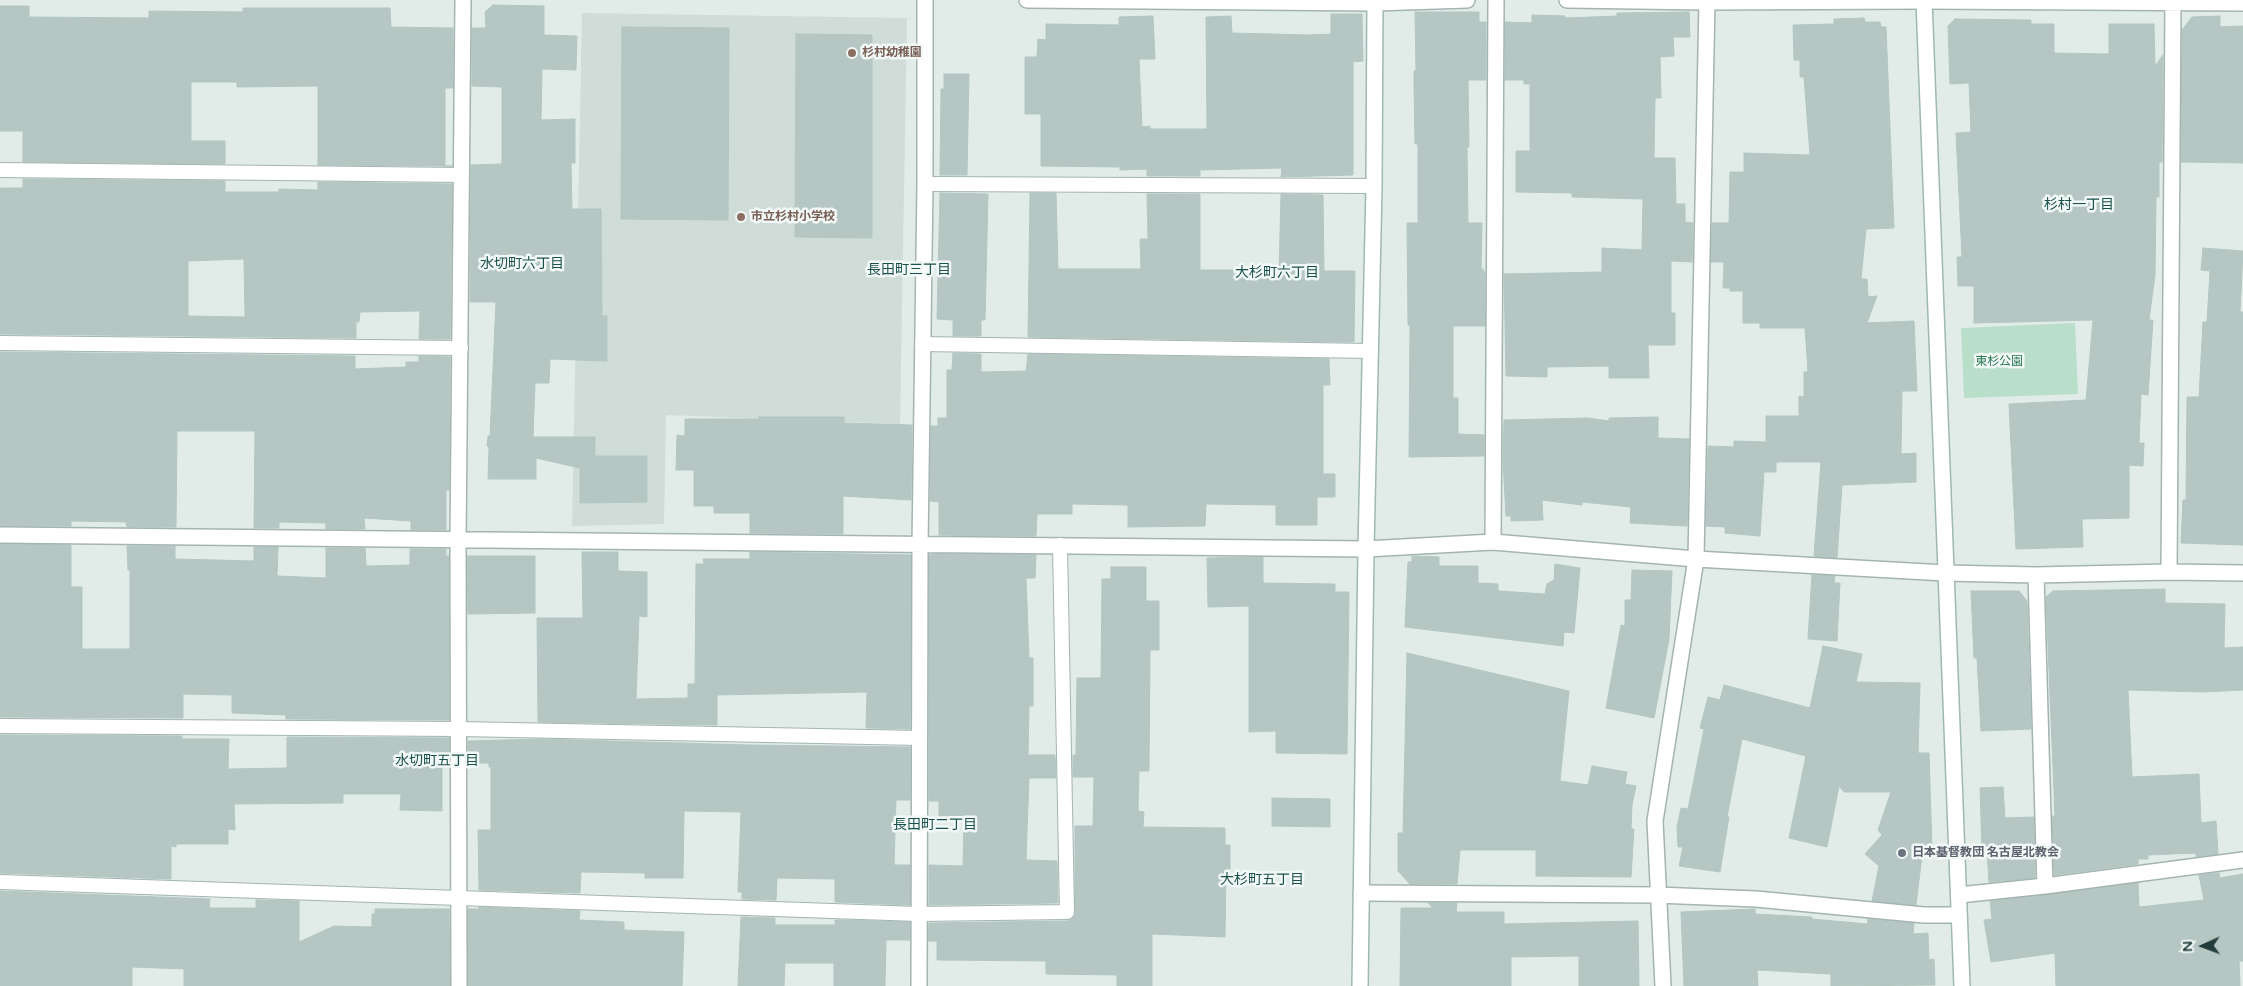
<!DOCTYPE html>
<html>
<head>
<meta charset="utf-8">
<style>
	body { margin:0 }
	#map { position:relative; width:2243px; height:986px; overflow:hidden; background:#e1ece9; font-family:"Varela Round",sans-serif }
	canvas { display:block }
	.north { position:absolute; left:2178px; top:921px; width:50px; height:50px; -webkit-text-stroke:4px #f1f8f6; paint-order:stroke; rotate:268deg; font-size:14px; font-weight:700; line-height:20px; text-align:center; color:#213d3b }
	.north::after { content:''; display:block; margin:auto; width:18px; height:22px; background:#213d3b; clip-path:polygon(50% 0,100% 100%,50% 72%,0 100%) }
</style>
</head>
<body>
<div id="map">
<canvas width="2243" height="986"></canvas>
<div class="north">N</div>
</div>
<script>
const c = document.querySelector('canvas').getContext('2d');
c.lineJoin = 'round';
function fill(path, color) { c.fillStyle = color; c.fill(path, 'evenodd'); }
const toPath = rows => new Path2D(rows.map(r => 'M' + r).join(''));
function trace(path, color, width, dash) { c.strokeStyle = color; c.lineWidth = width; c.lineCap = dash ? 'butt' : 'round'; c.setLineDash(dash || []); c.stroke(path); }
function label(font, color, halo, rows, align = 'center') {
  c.font = font + ' "Varela Round","Noto Sans JP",sans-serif'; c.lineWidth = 5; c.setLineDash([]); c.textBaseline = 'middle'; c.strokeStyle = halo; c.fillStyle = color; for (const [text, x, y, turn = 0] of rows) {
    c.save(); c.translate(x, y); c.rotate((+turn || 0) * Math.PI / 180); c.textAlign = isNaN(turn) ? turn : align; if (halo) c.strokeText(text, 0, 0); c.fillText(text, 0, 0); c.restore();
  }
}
const built = toPath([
	[582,13,907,18,900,424,666,415,664,524,572,526]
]);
const green = toPath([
	[2075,323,2078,394,1964,398,1961,328]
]);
const building = toPath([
	[493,5,544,6,544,35,577,36,576,70,542,69,541,120,575,119,575,163,571,163,572,209,601,209,602,316,607,316,607,361,550,359,549,383,535,383,533,437,595,437,595,456,647,456,647,502,580,503,580,468,536,458,536,479,488,479,489,447,487,446,488,436,490,436,496,302,470,302,471,165,502,164,502,87,472,86,472,28,486,28,485,12,493,5],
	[0,6,29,6,29,17,149,18,149,11,243,12,243,8,390,8,391,27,453,28,453,88,445,88,445,166,452,166,318,165,318,86,237,87,237,82,191,82,191,141,225,141,225,164,23,162,23,131,0,131,0,6],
	[1415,12,1479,12,1479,22,1486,22,1486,80,1468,80,1469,147,1467,147,1468,223,1482,223,1481,269,1483,269,1485,274,1485,326,1453,326,1453,398,1458,398,1458,434,1484,435,1484,456,1409,457,1410,326,1408,325,1407,223,1418,223,1418,144,1415,144,1414,85,1414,71,1416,71,1415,12],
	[1689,12,1690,37,1673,37,1674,56,1660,57,1661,98,1655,98,1654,158,1675,158,1676,204,1685,204,1685,222,1693,223,1692,262,1671,261,1671,313,1675,313,1675,345,1648,345,1649,378,1609,378,1609,366,1547,367,1547,377,1506,376,1504,274,1602,272,1602,248,1642,250,1643,199,1572,197,1572,193,1516,192,1516,151,1530,151,1530,84,1524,84,1524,80,1505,80,1505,22,1532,23,1532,15,1565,16,1565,18,1617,16,1617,13,1689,12],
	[1331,14,1362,14,1363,61,1353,62,1353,175,1281,177,1282,168,1200,170,1200,176,1147,176,1147,169,1120,170,1120,167,1041,166,1041,114,1025,114,1025,57,1037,57,1038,39,1046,40,1046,24,1119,25,1119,17,1153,16,1155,59,1139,59,1142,127,1150,126,1150,129,1207,129,1206,17,1231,16,1232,33,1310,35,1331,34,1331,14],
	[2220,16,2220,27,2243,26,2243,163,2181,162,2182,30,2192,17,2220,16],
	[1864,18,1865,22,1880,22,1881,27,1886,27,1894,228,1866,229,1861,279,1867,279,1868,297,1877,296,1867,323,1914,321,1917,391,1902,391,1901,454,1916,453,1916,482,1842,485,1837,558,1814,556,1821,462,1776,462,1776,472,1764,472,1760,536,1725,533,1725,527,1706,526,1708,446,1734,447,1734,441,1766,442,1766,416,1799,416,1799,396,1804,397,1804,372,1808,372,1805,328,1760,328,1760,323,1743,323,1743,291,1730,291,1730,288,1723,288,1724,262,1711,262,1712,223,1729,223,1730,172,1744,172,1744,153,1810,155,1804,77,1800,77,1800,60,1794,60,1793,25,1834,24,1834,19,1864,18],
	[1955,19,2031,20,2031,24,2054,24,2054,53,2109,54,2109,24,2154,24,2155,66,2163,55,2162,162,2159,162,2159,197,2156,197,2155,275,2149,320,2153,320,2148,395,2141,394,2139,443,2144,443,2143,466,2129,465,2129,518,2082,519,2083,547,2016,549,2009,404,2086,400,2093,320,1974,323,1974,286,1958,286,1957,257,1962,257,1956,133,1971,132,1969,83,1950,84,1948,26,1955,19],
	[622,27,729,28,728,220,621,219,622,27],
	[796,34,872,35,872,238,795,237,796,34],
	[944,74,969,74,967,175,940,175,941,89,944,89,944,74],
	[23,179,225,181,225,192,279,192,279,189,318,190,318,182,452,184,450,339,419,339,420,311,360,312,359,322,356,322,356,338,0,334,0,188,23,188,23,179],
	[244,259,245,317,188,316,188,261,244,259],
	[940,193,988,194,985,320,981,320,981,336,953,336,953,320,937,319,940,193],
	[1030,193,1056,193,1058,269,1141,269,1140,239,1148,239,1147,194,1200,194,1200,270,1233,270,1233,274,1279,274,1281,194,1323,195,1324,271,1355,271,1354,342,1028,337,1030,193],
	[2203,248,2243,251,2240,312,2243,312,2243,545,2181,543,2183,500,2186,500,2187,397,2199,397,2203,322,2207,322,2210,271,2201,270,2203,248],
	[0,352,355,356,355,369,406,367,406,362,419,362,419,356,450,357,449,490,446,490,446,530,411,530,411,521,364,518,365,529,326,529,326,523,279,522,279,528,254,528,255,431,177,431,176,527,127,527,126,522,71,521,71,526,0,526,0,352],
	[953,353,981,354,981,372,1026,371,1028,354,1329,359,1330,385,1323,385,1323,474,1335,474,1335,497,1317,497,1317,525,1276,525,1276,505,1206,504,1205,526,1128,527,1128,505,1072,504,1072,514,1037,514,1036,536,939,535,939,502,930,501,931,426,938,426,938,418,947,418,947,370,952,370,953,353],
	[759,417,844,417,844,423,912,425,911,500,843,496,843,534,750,533,750,513,714,513,714,506,694,506,694,470,676,470,677,435,685,436,685,419,759,419,759,417],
	[1658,417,1658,438,1689,439,1687,526,1630,523,1631,507,1582,502,1582,505,1542,500,1543,520,1511,521,1511,516,1506,516,1503,461,1504,420,1588,418,1609,421,1609,418,1658,417],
	[0,544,71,545,71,587,82,587,82,649,130,649,130,570,128,570,127,546,175,546,175,559,254,561,254,547,278,547,277,576,326,578,326,548,365,548,366,566,410,565,410,549,446,549,446,556,449,556,449,720,286,719,286,715,232,713,232,695,183,694,183,718,0,717,0,544],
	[582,552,618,552,618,571,647,572,647,617,639,616,636,699,688,698,688,684,695,684,696,564,704,564,703,559,750,559,750,552,911,555,910,729,866,728,867,692,717,695,717,725,538,722,537,618,583,618,582,552],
	[939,554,1036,555,1035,578,1026,578,1029,658,1033,658,1033,706,1029,706,1028,755,1055,755,1056,778,1029,778,1026,860,1057,861,1058,903,929,905,929,865,963,866,964,816,939,816,939,801,929,801,929,555,939,554],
	[467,556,535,556,535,613,468,614,467,556],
	[1412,556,1439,557,1439,566,1478,566,1478,583,1498,584,1498,591,1545,594,1547,584,1554,580,1555,564,1580,568,1574,633,1564,632,1563,646,1405,627,1408,562,1412,562,1412,556],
	[1263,557,1263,583,1335,584,1335,592,1349,592,1347,754,1276,753,1276,731,1249,732,1249,606,1208,607,1207,558,1263,557],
	[1111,567,1146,567,1146,601,1159,601,1159,650,1150,650,1149,771,1139,771,1138,811,1144,812,1143,827,1225,828,1225,845,1230,845,1230,869,1226,869,1225,937,1152,934,1152,986,1117,986,1117,975,1046,974,1046,961,937,960,937,941,928,941,929,923,1067,921,1075,916,1075,826,1093,826,1094,777,1073,777,1073,755,1076,755,1077,678,1101,678,1102,579,1111,579,1111,567],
	[1632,570,1672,571,1669,639,1654,718,1606,708,1621,625,1625,626,1625,600,1631,600,1632,570],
	[1812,575,1835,576,1834,583,1840,583,1837,641,1808,639,1812,575],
	[2165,589,2165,603,2225,604,2224,648,2243,647,2243,690,2203,692,2128,690,2132,777,2199,774,2201,823,2216,821,2218,854,2196,857,2196,853,2148,855,2148,859,2138,859,2138,864,2054,875,2052,816,2055,816,2046,597,2053,591,2165,589],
	[1971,591,2019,591,2027,601,2031,729,1981,731,1977,658,1974,658,1971,591],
	[1823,646,1862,654,1856,682,1920,683,1918,753,1929,753,1932,848,1923,847,1916,905,1872,901,1879,866,1865,854,1882,835,1878,830,1891,792,1844,792,1839,786,1827,847,1789,838,1806,756,1742,739,1727,817,1729,817,1720,872,1679,866,1683,847,1678,847,1677,827,1681,808,1688,809,1704,729,1700,728,1708,697,1720,700,1724,685,1810,708,1823,646],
	[1407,653,1569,691,1560,781,1588,785,1592,766,1627,772,1625,784,1636,786,1632,805,1631,829,1634,829,1631,877,1536,876,1536,850,1460,850,1457,884,1410,884,1398,871,1398,833,1403,833,1407,653],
	[0,735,182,736,182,739,229,739,228,769,287,768,287,737,449,738,449,763,442,763,442,811,400,810,401,794,343,794,343,803,234,804,235,830,228,829,228,844,176,844,176,847,171,846,171,879,0,873,0,735],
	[539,739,750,745,910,747,910,800,896,800,894,865,910,865,910,905,835,902,835,879,777,878,776,900,742,899,742,892,738,892,741,812,684,811,683,878,645,878,645,873,581,872,580,893,479,890,478,830,491,830,491,767,489,767,489,763,468,763,468,741,539,739],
	[2003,787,2005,818,2034,817,2035,878,1989,882,1987,850,1982,850,1980,788,2003,787],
	[1272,798,1330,799,1330,827,1272,826,1272,798],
	[2219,873,2220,878,2243,874,2243,961,2239,961,2240,986,2056,986,2055,953,1991,962,1984,920,1992,919,1990,901,2138,883,2139,907,2204,900,2199,875,2219,873],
	[0,891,210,899,209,908,256,908,256,900,299,901,299,942,334,926,372,927,372,914,375,914,375,909,449,909,450,986,184,986,184,969,132,967,132,986,0,986,0,891],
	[1428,903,1457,903,1456,912,1504,912,1504,924,1638,921,1639,986,1579,986,1579,956,1511,957,1511,986,1400,986,1401,908,1433,908,1428,903],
	[479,907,580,911,579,920,624,922,624,930,684,932,682,986,468,986,468,909,479,909,479,907],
	[1755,909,1755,914,1812,917,1812,919,1867,924,1868,919,1914,923,1913,934,1928,933,1929,960,1934,959,1935,985,1831,986,1831,974,1757,970,1758,986,1684,986,1681,912,1755,909],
	[741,917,775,918,775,925,835,925,835,920,910,922,910,940,886,940,885,986,834,986,834,963,785,963,784,986,738,986,741,917]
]);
const lane = toPath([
	[0,170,462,175],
	[925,184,1374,186],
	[0,343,461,348],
	[922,344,1371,351],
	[0,726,460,729,920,738],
	[0,882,918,914,1067,912,1060,545]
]);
const street = toPath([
	[1027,0,1375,3,1467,0],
	[1567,0,1706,2,1924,1,2243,3],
	[0,535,1366,549,1493,542,1696,559,1945,573,2036,575,2169,572,2243,573],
	[1493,542,1496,0],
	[2169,572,2173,3],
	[2036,575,2045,886],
	[1361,893,1657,895,1756,899,1924,915,1959,915],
	[1959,895,2045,886,2243,860],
	[459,986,458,541,463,0],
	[919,986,920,546,925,184,925,0],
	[1663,986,1655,821,1696,559,1707,0]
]);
const secondary = toPath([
	[1924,0,1962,986],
	[1360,986,1366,549,1374,186,1375,0]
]);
const markers = [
	[852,53,5,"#8d6e63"],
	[741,217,5,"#8d6e63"],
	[1902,853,5,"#6b7280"]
];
const educationNames = [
	["杉村幼稚園",862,53],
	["市立杉村小学校",751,217]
];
const parkNames = [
	["東杉公園",1999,362]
];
const worshipNames = [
	["日本基督教団 名古屋北教会",1912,853]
];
const neighbourhoodNames = [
	["杉村一丁目",2079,205],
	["水切町六丁目",522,264],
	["長田町三丁目",909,270],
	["大杉町六丁目",1277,273],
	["水切町五丁目",437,761],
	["長田町二丁目",935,825],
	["大杉町五丁目",1262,880]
];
fill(built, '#cfdcd8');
fill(green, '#b9dec9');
fill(building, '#b6c7c3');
trace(building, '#b3c6c1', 1);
trace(lane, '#a4b4b1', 16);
trace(street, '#a4b4b1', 18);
trace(secondary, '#9fb8b3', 18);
trace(lane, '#fff', 14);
trace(street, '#fff', 15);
trace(secondary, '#fff', 15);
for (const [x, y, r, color] of markers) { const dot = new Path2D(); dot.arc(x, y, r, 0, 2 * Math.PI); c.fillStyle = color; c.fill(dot); trace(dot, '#f1f8f6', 2); }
label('bold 12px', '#785e54', '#f1f8f6', educationNames, 'left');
label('12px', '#297554', '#f1f8f6', parkNames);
label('bold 12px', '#5b616d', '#f1f8f6', worshipNames, 'left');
label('14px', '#1c504c', '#f1f8f6', neighbourhoodNames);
</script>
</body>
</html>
